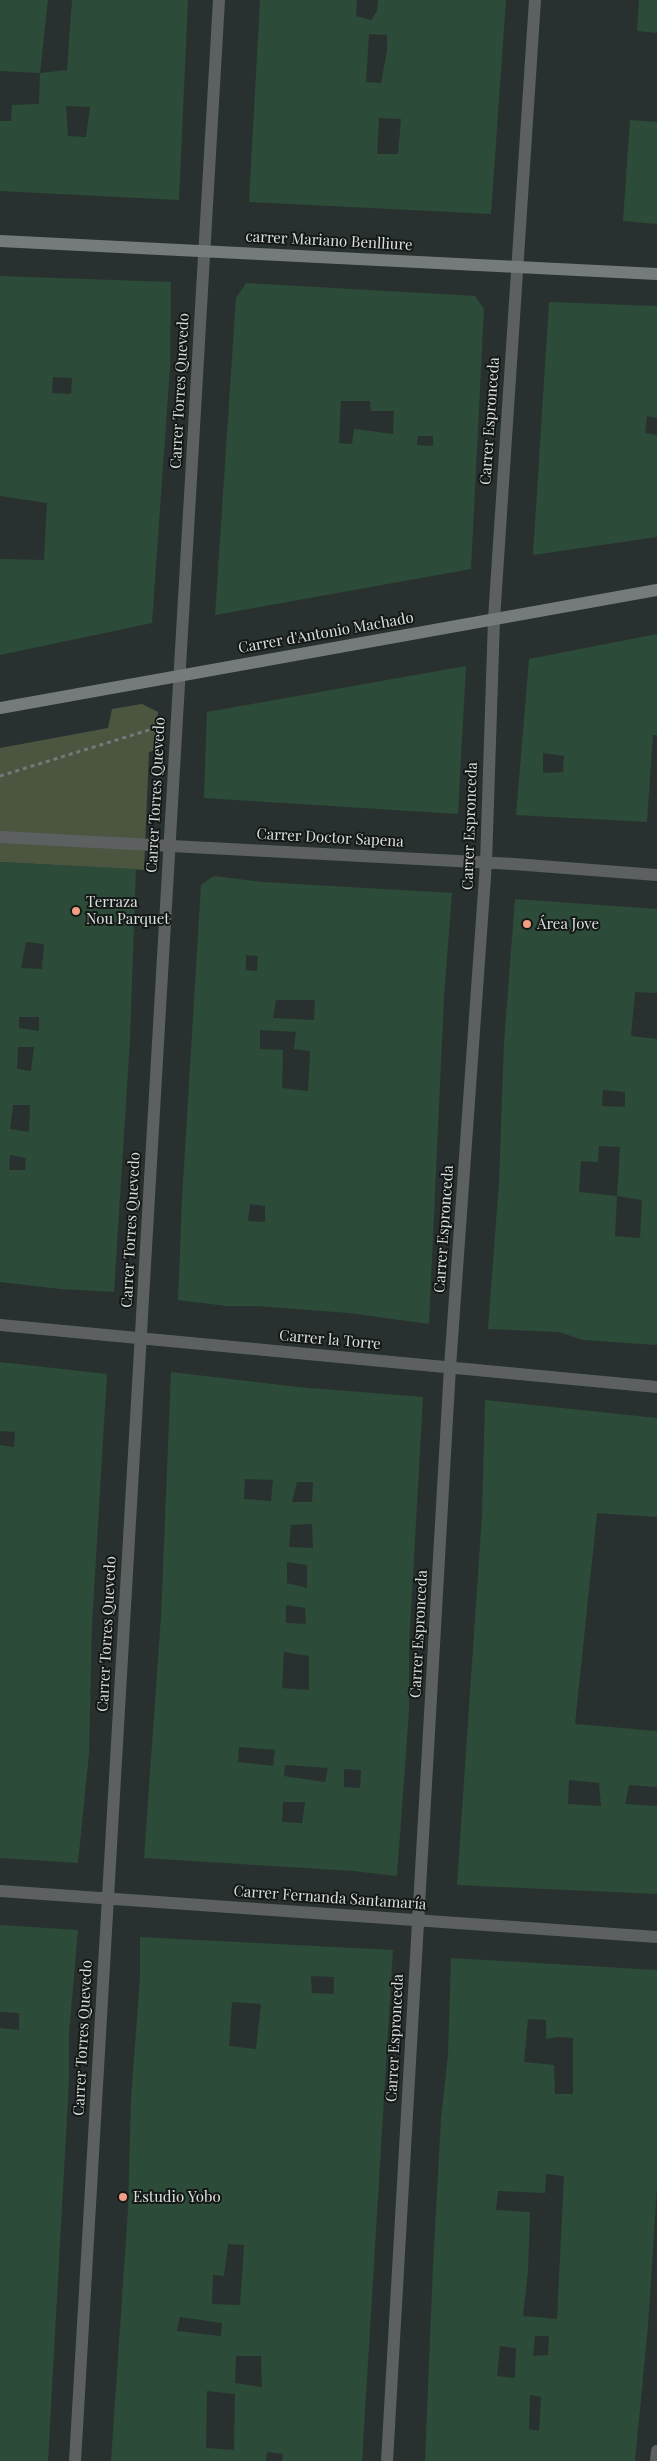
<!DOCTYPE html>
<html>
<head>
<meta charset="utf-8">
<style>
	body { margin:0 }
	canvas { display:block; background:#28312f }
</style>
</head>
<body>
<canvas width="657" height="2461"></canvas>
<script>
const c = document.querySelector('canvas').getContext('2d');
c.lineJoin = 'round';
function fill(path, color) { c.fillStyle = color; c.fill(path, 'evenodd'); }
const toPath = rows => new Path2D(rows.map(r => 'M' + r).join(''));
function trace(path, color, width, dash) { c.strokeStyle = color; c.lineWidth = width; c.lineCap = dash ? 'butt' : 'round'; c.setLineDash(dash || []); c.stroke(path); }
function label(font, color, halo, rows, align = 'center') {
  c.font = font + ' "Playfair Display",serif'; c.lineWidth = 4; c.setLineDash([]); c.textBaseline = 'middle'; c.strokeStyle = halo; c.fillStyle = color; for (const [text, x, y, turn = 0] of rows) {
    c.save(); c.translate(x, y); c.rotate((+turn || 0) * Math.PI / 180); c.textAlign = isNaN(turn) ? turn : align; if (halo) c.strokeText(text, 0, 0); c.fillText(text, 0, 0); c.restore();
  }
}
const green = toPath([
	[142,704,158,712,156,750,149,752,144,870,0,862,0,748,108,728,112,709]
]);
const building = toPath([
	[0,0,48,0,40,73,0,71],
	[72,0,188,0,179,200,0,191,0,121,11,121,12,105,39,104,40,73,67,70],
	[66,106,90,107,86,137,68,136],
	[260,0,357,0,356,16,371,20,377,11,378,0,506,0,491,214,249,202],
	[369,34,387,35,387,51,381,83,366,82],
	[379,118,401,119,398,154,377,154],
	[639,0,657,0,657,33,637,31],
	[630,120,657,122,657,224,623,221],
	[0,276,171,282,170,367,152,623,0,655,0,559,44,560,47,503,0,496],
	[53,377,72,378,71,394,52,393],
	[246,283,475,296,484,309,471,569,215,615,236,298],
	[341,401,370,401,371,411,394,411,393,434,354,429,352,444,339,443],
	[418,436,433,436,433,446,417,445],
	[549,302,657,306,657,418,647,416,645,433,657,435,657,537,533,555],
	[657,634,657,735,653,735,647,822,516,815,529,659],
	[543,753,564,756,563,772,543,773],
	[466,666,458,814,204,798,207,712],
	[0,862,136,869,130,1040,114,1292,60,1289,0,1282],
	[26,942,44,944,42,969,21,968],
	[19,1017,39,1017,39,1031,19,1028],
	[18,1047,34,1047,31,1071,17,1069],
	[13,1105,30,1105,29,1132,10,1129],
	[10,1155,26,1158,25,1170,9,1170],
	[214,876,262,882,452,893,444,997,429,1324,349,1313,256,1306,227,1306,178,1300,182,1199,201,885],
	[246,955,258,956,257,971,246,970],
	[276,1000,315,1000,314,1020,273,1018],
	[260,1030,296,1032,294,1049,310,1051,308,1091,282,1088,283,1050,260,1049],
	[250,1204,265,1206,265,1222,248,1221],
	[515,899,657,909,657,993,635,992,631,1036,657,1039,657,1345,583,1340,559,1332,488,1329,499,1182,504,1042],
	[603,1090,625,1092,625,1107,602,1106],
	[599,1146,620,1147,617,1196,642,1200,640,1238,615,1236,617,1196,579,1192,581,1161,598,1162],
	[0,1362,107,1374,92,1624,89,1754,78,1863,0,1858,0,1445,14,1447,15,1432,0,1431],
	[171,1372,298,1387,423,1397,409,1646,409,1711,397,1876,353,1871,144,1858,161,1617],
	[245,1479,273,1480,271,1501,244,1499],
	[297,1482,313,1482,312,1502,292,1502],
	[312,1524,313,1548,289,1547,291,1525],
	[287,1562,307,1565,307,1588,287,1583],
	[286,1605,305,1608,306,1624,286,1623],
	[284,1652,309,1656,309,1690,282,1688],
	[239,1747,275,1750,273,1766,238,1762],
	[285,1765,328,1768,325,1782,284,1776],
	[344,1769,361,1770,360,1788,344,1787],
	[283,1802,305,1802,302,1823,282,1822],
	[485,1400,657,1418,657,1517,597,1513,575,1724,657,1731,657,1787,629,1785,625,1804,657,1806,657,1894,457,1885,482,1515],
	[569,1780,599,1783,601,1806,568,1804],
	[0,1925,78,1930,69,2034,69,2080,48,2461,0,2461,0,2028,19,2030,19,2013,0,2012],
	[140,1937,393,1950,362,2461,282,2461,283,2454,267,2452,266,2461,111,2461,128,2209,131,2099,140,1977],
	[311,1976,334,1977,334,1994,312,1993],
	[232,2002,261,2004,256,2049,229,2046],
	[228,2244,244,2245,240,2305,212,2304,213,2275,224,2276],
	[180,2317,222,2323,221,2336,177,2331],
	[236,2356,261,2356,262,2387,235,2383],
	[207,2391,235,2394,234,2450,206,2448],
	[451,1958,657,1970,657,2187,648,2326,635,2461,425,2461,433,2266,441,2118,448,2055],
	[528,2019,546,2020,546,2039,557,2037,573,2038,573,2094,555,2094,554,2065,524,2062],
	[546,2174,564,2176,557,2319,523,2316,528,2270,530,2212,496,2210,498,2191,545,2193],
	[535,2336,549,2336,548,2355,533,2356],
	[500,2346,516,2348,515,2378,497,2376],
	[530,2395,541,2397,539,2431,529,2429]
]);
const path = toPath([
	[0,776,152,729]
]);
const street = toPath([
	[0,837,514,864,657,875],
	[0,1325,657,1387],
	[0,1891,657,1937],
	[75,2461,219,0],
	[387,2461,450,1367,486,863,494,619,535,0],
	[656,2461,657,2451]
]);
const secondary = toPath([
	[0,241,657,274],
	[0,708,657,590]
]);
const markers = [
	[76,911,5,"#f39f84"],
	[527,924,5,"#f39f84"],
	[123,2197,5,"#f39f84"]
];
const streetNames = [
	["carrer Mariano Benlliure",329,241,3],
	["Carrer Torres Quevedo",180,391,-87],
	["Carrer Espronceda",490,421,-86],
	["Carrer d'Antonio Machado",326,633,-10],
	["Carrer Torres Quevedo",156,795,-87],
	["Carrer Espronceda",470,826,-88],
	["Carrer Doctor Sapena",330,838,3],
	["Carrer Espronceda",444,1229,-86],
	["Carrer Torres Quevedo",131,1230,-87],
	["Carrer la Torre",330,1340,5],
	["Carrer Torres Quevedo",107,1634,-87],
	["Carrer Espronceda",419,1634,-87],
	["Carrer Fernanda Santamaría",330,1898,4],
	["Carrer Torres Quevedo",83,2038,-87],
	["Carrer Espronceda",395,2038,-87]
];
const poiNames = [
	["Terraza",86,902],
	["Nou Parquet",86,919],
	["Área Jove",537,924],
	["Estudio Yobo",133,2197]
];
fill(green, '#4c5540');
fill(building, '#2c4b38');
trace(path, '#737a79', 3, [4, 4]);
trace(street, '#5c6061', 12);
trace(secondary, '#757b7d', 12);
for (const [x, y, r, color] of markers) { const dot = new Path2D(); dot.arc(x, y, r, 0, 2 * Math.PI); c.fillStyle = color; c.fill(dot); trace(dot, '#141817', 2); }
label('15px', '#dbe0df', '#141817', streetNames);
label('15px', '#dbe0df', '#141817', poiNames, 'left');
</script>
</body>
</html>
